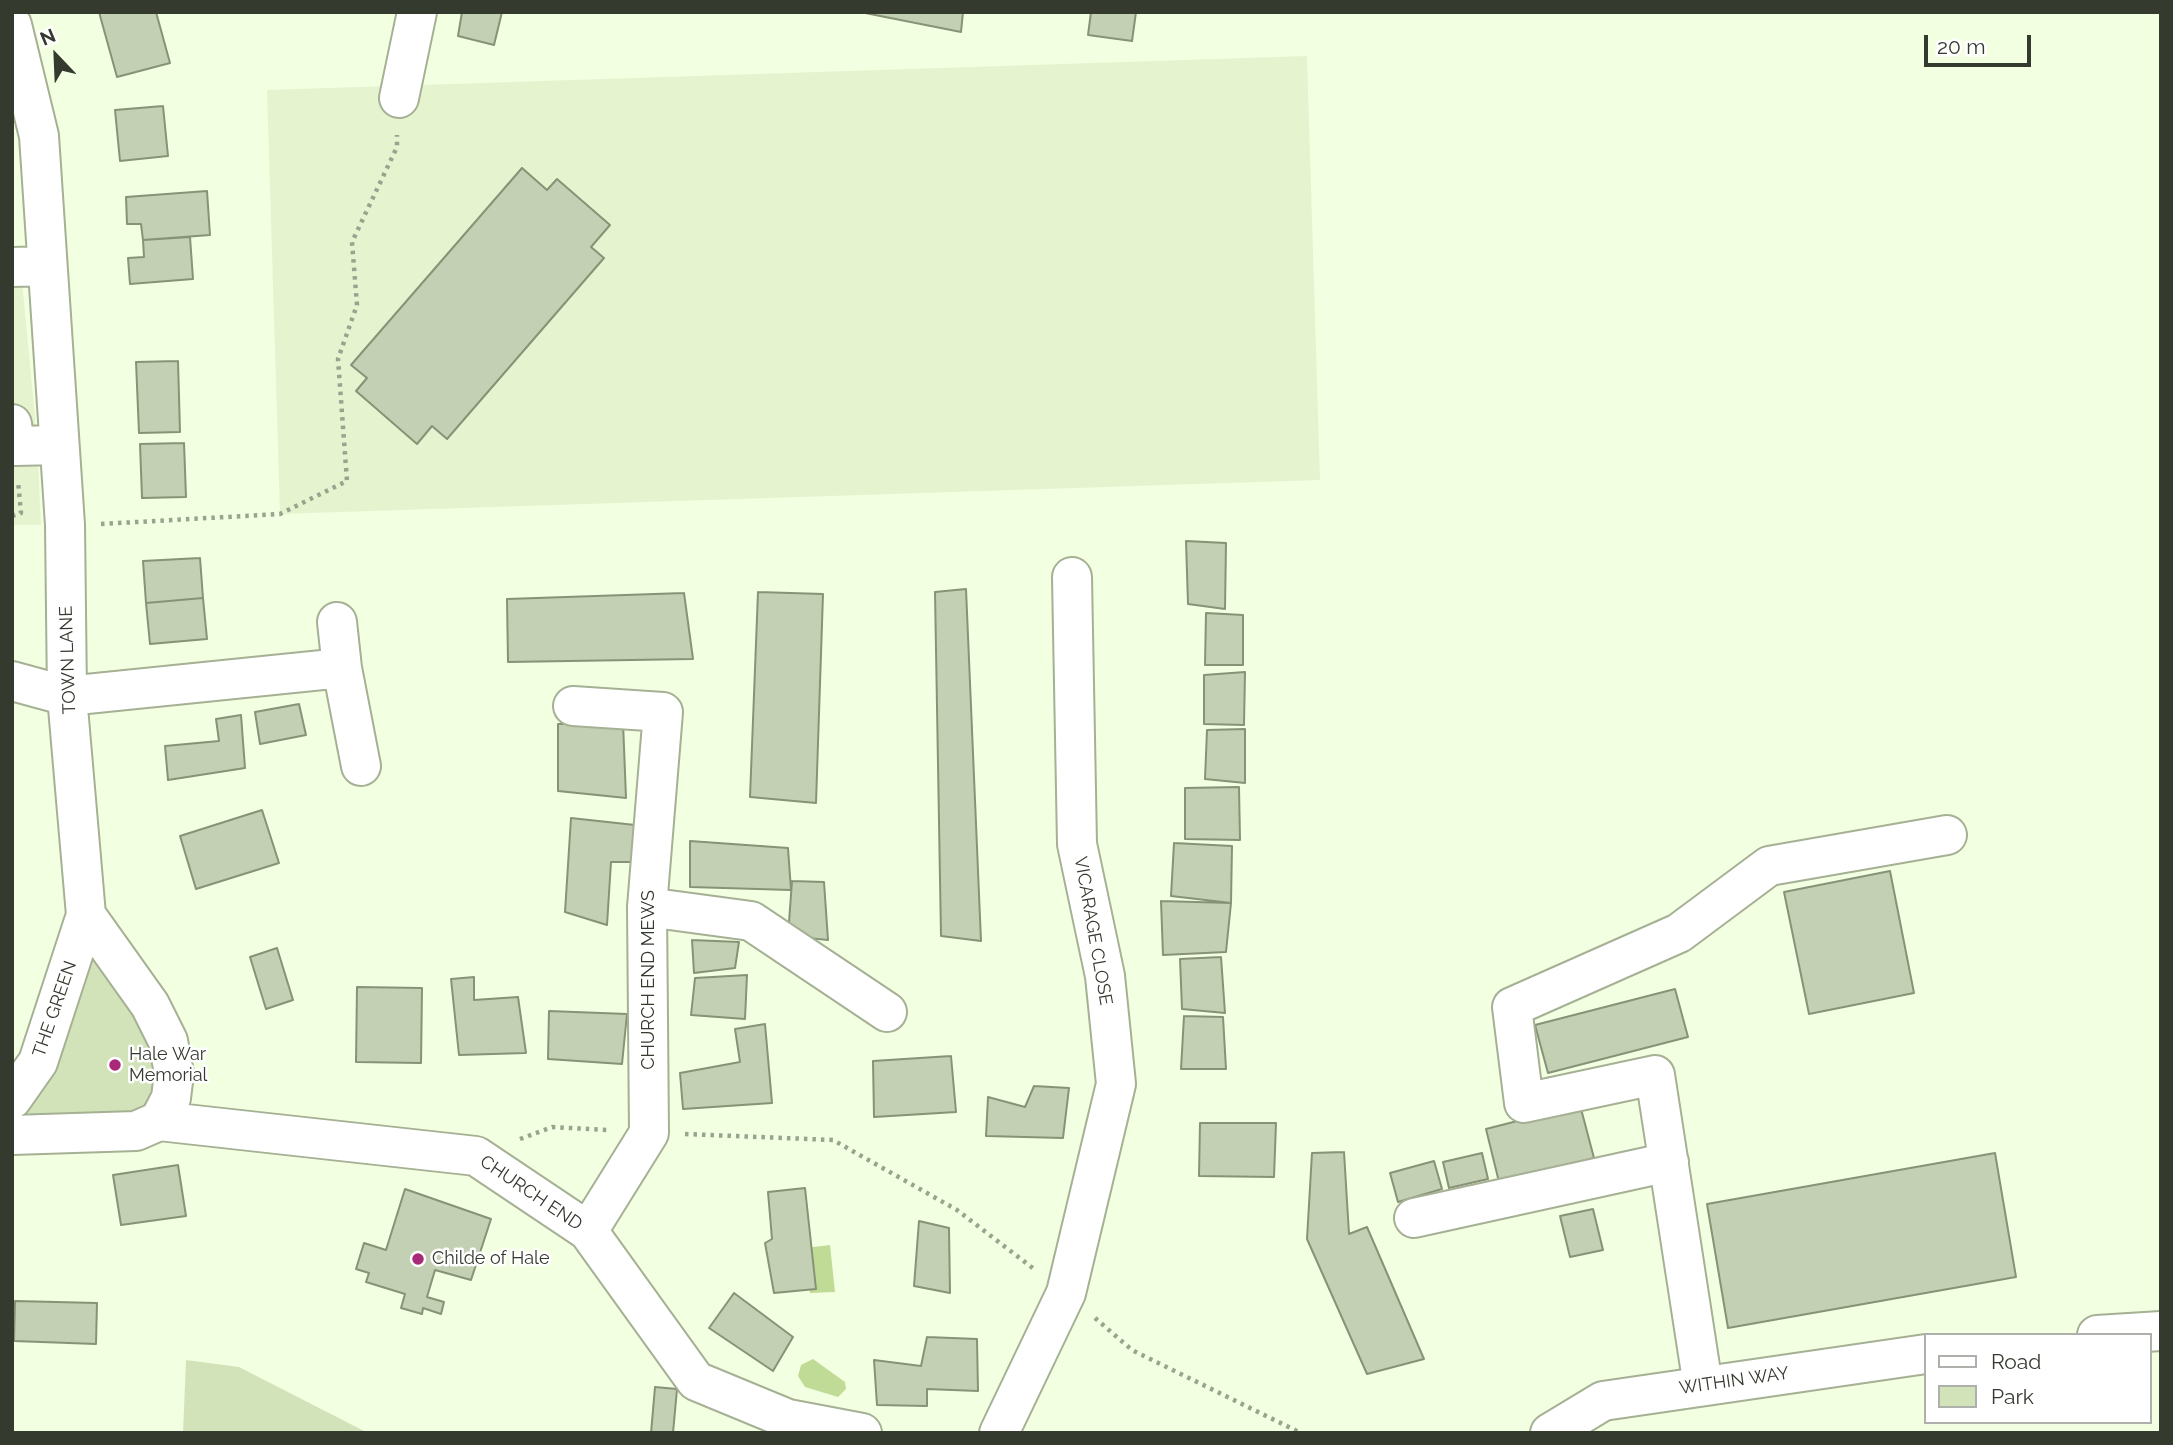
<!DOCTYPE html>
<html>
<head>
<meta charset="utf-8">
<style>
	body { margin:0 }
	#map { position:relative; width:2173px; height:1445px; overflow:hidden; background:#f3ffe1; font-family:Raleway,sans-serif }
	canvas { display:block }
	.frame { position:absolute; inset:0; border:14px solid #353a2f; pointer-events:none }
	.legend { position:absolute; left:1924px; top:1333px; width:228px; height:91px; box-sizing:border-box; background:#fff; border:2px solid #aeb0ac; margin:0; padding:9px 12px; list-style:none; font-size:21px; color:#353a2f }
	.legend li { display:flex; align-items:center; gap:14px; height:35px }
	.legend b { width:35px; border:2px solid #aeb0ac }
	.north { position:absolute; left:21px; top:21px; width:70px; height:70px; -webkit-text-stroke:5px #fff; paint-order:stroke; rotate:337deg; font-size:19px; font-weight:700; line-height:28px; text-align:center; color:#353a2f }
	.north::after { content:''; display:block; margin:auto; width:24px; height:32px; background:#353a2f; clip-path:polygon(50% 0,100% 100%,50% 72%,0 100%) }
	.scale { position:absolute; left:1924px; top:35px; width:107px; height:32px; box-sizing:border-box; border:4px solid #353a2f; border-top:0; padding-left:9px; font-size:21px; line-height:24px; white-space:nowrap; color:#353a2f; -webkit-text-stroke:5px #fff; paint-order:stroke }
</style>
</head>
<body>
<div id="map">
<canvas width="2173" height="1445"></canvas>
<div class="frame"></div>
<ul class="legend">
<li><b style="height:9px;background:#fff"></b>Road</li>
<li><b style="height:19px;background:#d2e3b9"></b>Park</li>
</ul>
<div class="north">N</div>
<div class="scale">20 m</div>
</div>
<script>
const c = document.querySelector('canvas').getContext('2d');
c.lineJoin = 'round';
function fill(path, color) { c.fillStyle = color; c.fill(path, 'evenodd'); }
const toPath = rows => new Path2D(rows.map(r => 'M' + r).join(''));
function trace(path, color, width, dash) { c.strokeStyle = color; c.lineWidth = width; c.lineCap = dash ? 'butt' : 'round'; c.setLineDash(dash || []); c.stroke(path); }
function label(font, color, halo, rows, align = 'center') {
  c.font = font + ' Raleway,sans-serif'; c.lineWidth = 5; c.setLineDash([]); c.textBaseline = 'middle'; c.strokeStyle = halo; c.fillStyle = color; for (const [text, x, y, turn = 0] of rows) {
    c.save(); c.translate(x, y); c.rotate((+turn || 0) * Math.PI / 180); c.textAlign = isNaN(turn) ? turn : align; if (halo) c.strokeText(text, 0, 0); c.fillText(text, 0, 0); c.restore();
  }
}
const built = toPath([
	[1307,56,1320,480,280,514,267,90],
	[12,280,22,281,37,437,41,525,12,525]
]);
const green = toPath([
	[86,915,150,1005,159,1121,12,1135],
	[186,1360,239,1367,368,1433,183,1433]
]);
const water = toPath([
	[830,1245,835,1292,810,1293,805,1248],
	[813,1359,845,1382,846,1389,838,1397,805,1387,798,1376,801,1365]
]);
const building = toPath([
	[99,12,156,12,170,63,117,77,99,12],
	[462,12,502,12,494,45,458,36,462,12],
	[860,12,963,12,961,32,860,12],
	[1091,12,1136,12,1132,41,1088,35,1091,12],
	[163,106,168,156,120,161,115,110,163,106],
	[522,168,547,190,557,179,610,225,591,247,604,258,447,439,432,426,417,444,356,391,367,378,351,365,522,168],
	[207,191,210,235,143,240,141,224,127,224,126,197,207,191],
	[190,237,193,279,130,284,128,258,144,257,143,240,190,237],
	[178,361,180,432,139,433,136,362,178,361],
	[184,443,186,497,142,498,140,444,184,443],
	[1186,541,1226,543,1225,609,1188,604,1186,541],
	[200,558,203,598,146,603,143,561,200,558],
	[966,589,981,941,941,936,935,592,966,589],
	[758,592,823,594,816,803,750,797,758,592],
	[684,593,693,659,508,662,507,599,684,593],
	[203,598,207,639,150,644,146,603,203,598],
	[1206,613,1243,615,1243,665,1205,665,1206,613],
	[1245,672,1244,725,1204,724,1204,675,1245,672],
	[299,704,306,735,260,744,255,712,299,704],
	[241,715,245,768,168,780,165,746,219,741,216,719,241,715],
	[623,722,626,798,558,791,558,724,623,722],
	[1245,729,1245,783,1205,779,1207,730,1245,729],
	[1239,787,1240,840,1185,839,1185,788,1239,787],
	[262,810,279,863,196,889,180,836,262,810],
	[571,818,635,825,632,862,611,862,607,925,565,912,571,818],
	[690,841,788,848,791,890,690,887,690,841],
	[1174,843,1232,846,1231,903,1171,896,1174,843],
	[1890,871,1914,993,1809,1014,1784,892,1890,871],
	[792,881,824,882,828,940,788,936,792,881],
	[1161,901,1231,903,1226,952,1163,955,1161,901],
	[692,940,739,942,735,968,694,973,692,940],
	[277,948,293,1000,266,1009,250,957,277,948],
	[1221,957,1225,1013,1182,1009,1180,959,1221,957],
	[747,975,745,1019,691,1015,695,978,747,975],
	[474,977,474,1000,518,997,526,1053,459,1055,451,979,474,977],
	[357,987,422,988,421,1063,356,1062,357,987],
	[1675,989,1688,1037,1548,1073,1535,1025,1675,989],
	[549,1011,627,1014,622,1064,548,1059,549,1011],
	[1184,1016,1223,1017,1226,1069,1181,1069,1184,1016],
	[765,1024,772,1103,683,1109,680,1073,740,1062,735,1029,765,1024],
	[951,1056,956,1112,874,1117,873,1061,951,1056],
	[1034,1086,1069,1088,1063,1138,986,1136,988,1097,1025,1107,1034,1086],
	[1580,1105,1594,1158,1499,1182,1486,1129,1580,1105],
	[1200,1123,1276,1123,1274,1177,1199,1176,1200,1123],
	[1344,1152,1349,1234,1367,1227,1424,1359,1367,1374,1307,1239,1312,1153,1344,1152],
	[1482,1153,1488,1179,1449,1188,1443,1162,1482,1153],
	[1995,1153,2016,1277,1728,1328,1707,1204,1995,1153],
	[1434,1161,1442,1189,1398,1202,1390,1173,1434,1161],
	[178,1165,186,1216,121,1225,113,1175,178,1165],
	[805,1188,816,1289,774,1293,765,1243,772,1239,768,1192,805,1188],
	[405,1189,491,1219,471,1280,435,1270,427,1297,444,1302,441,1314,423,1308,422,1314,401,1308,405,1294,366,1282,369,1273,356,1269,364,1243,386,1250,405,1189],
	[1593,1209,1603,1250,1570,1257,1560,1216,1593,1209],
	[919,1221,949,1228,950,1293,914,1286,919,1221],
	[734,1293,793,1337,773,1371,709,1328,734,1293],
	[15,1301,97,1303,96,1344,14,1341,15,1301],
	[927,1337,977,1339,978,1391,927,1389,927,1406,877,1405,874,1360,921,1366,927,1337],
	[655,1387,677,1389,673,1433,651,1433,655,1387]
]);
const path = toPath([
	[12,516,21,513,18,481],
	[101,524,280,514,347,481,338,359,357,305,352,242,397,147,397,135],
	[685,1134,833,1140,957,1210,1034,1269],
	[520,1139,552,1127,607,1130],
	[1095,1318,1132,1350,1301,1433]
]);
const minor = toPath([
	[12,25,39,136,65,525,67,696,86,915,150,1005,168,1041,174,1073,171,1098,159,1121,136,1131,12,1135],
	[399,98,417,12],
	[12,267,47,266],
	[12,424,15,446,59,445],
	[337,622,342,668],
	[12,681,67,696,342,668,361,766],
	[573,706,663,712,647,907,649,1133,588,1231],
	[647,907,751,921,887,1012],
	[12,1099,38,1062,86,915],
	[159,1121,476,1156,588,1231,696,1381,788,1419,862,1433],
	[1414,1218,1669,1162],
	[2097,1335,2161,1331],
	[1703,1386,1655,1075,1524,1103,1512,1007,1679,933,1769,866,1947,835],
	[999,1433,1066,1293,1116,1084,1105,976,1077,844,1072,577],
	[1550,1433,1603,1401,1926,1354]
]);
const markers = [
	[115,1065,7,"#a92978"],
	[418,1259,7,"#a92978"]
];
const streetNames = [
	["TOWN LANE",68,660,-92],
	["VICARAGE CLOSE",1093,931,80],
	["CHURCH END MEWS",649,980,-90],
	["THE GREEN",55,1009,-71],
	["CHURCH END",531,1193,34],
	["WITHIN WAY",1734,1381,-8]
];
const poiNames = [
	["Hale War",129,1055],
	["Memorial",129,1076],
	["Childe of Hale",432,1259]
];
fill(built, '#e5f4cf');
fill(green, '#d2e3b9');
fill(water, '#c0db96');
fill(building, '#c4d0b3');
trace(building, '#879277', 2);
trace(minor, '#a5b094', 42);
trace(path, '#9aa38e', 4.5, [3.5, 5]);
trace(minor, '#fff', 38);
for (const [x, y, r, color] of markers) { const dot = new Path2D(); dot.arc(x, y, r, 0, 2 * Math.PI); c.fillStyle = color; c.fill(dot); trace(dot, '#fff', 2.5); }
label('18px', '#353a2f', '#fff', streetNames);
label('18px', '#353a2f', '#fff', poiNames, 'left');
</script>
</body>
</html>
